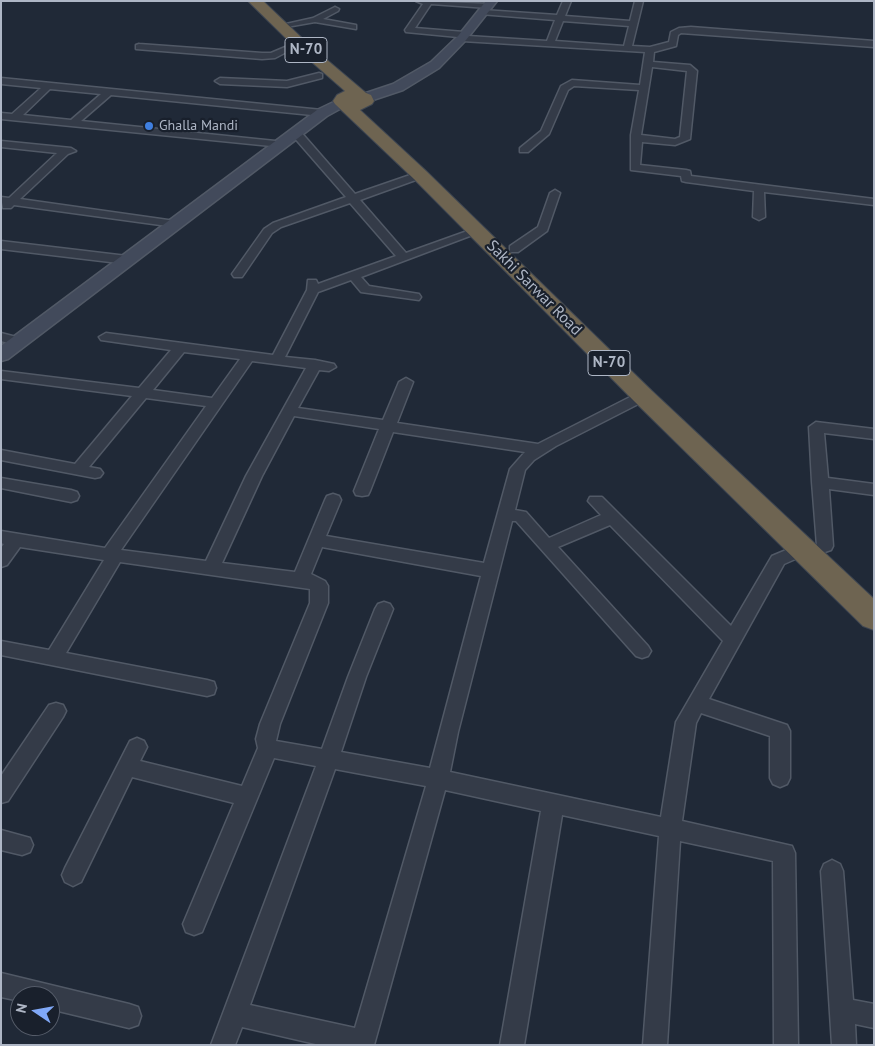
<!DOCTYPE html>
<html>
<head>
<meta charset="utf-8">
<style>
	body { margin:0 }
	#map { position:relative; width:875px; height:1046px; overflow:hidden; background:#202937; font-family:"PT Sans",sans-serif }
	canvas { display:block }
	.frame { position:absolute; inset:0; border:2px solid #aeb6c5; pointer-events:none }
	.north { position:absolute; left:10px; top:986px; width:50px; height:50px; box-sizing:border-box; background:#19202c; border:1px solid #555c69; border-radius:50%; rotate:282deg; font-size:14px; font-weight:700; line-height:20px; text-align:center; color:#aeb6c5 }
	.north::after { content:''; display:block; margin:auto; width:18px; height:22px; background:#80a8f7; clip-path:polygon(50% 0,100% 100%,50% 72%,0 100%) }
</style>
</head>
<body>
<div id="map">
<canvas width="875" height="1046"></canvas>
<div class="frame"></div>
<div class="north">N</div>
</div>
<script>
const c = document.querySelector('canvas').getContext('2d');
c.lineJoin = 'round';
const toPath = rows => new Path2D(rows.map(r => 'M' + r).join(''));
function trace(path, color, width, dash) { c.strokeStyle = color; c.lineWidth = width; c.lineCap = dash ? 'butt' : 'round'; c.setLineDash(dash || []); c.stroke(path); }
function fill(path, color) { c.fillStyle = color; c.fill(path, 'evenodd'); }
function label(font, color, halo, rows, align = 'center') {
  c.font = font + ' "PT Sans",sans-serif'; c.lineWidth = 4.5; c.setLineDash([]); c.textBaseline = 'middle'; c.strokeStyle = halo; c.fillStyle = color; for (const [text, x, y, turn = 0] of rows) {
    c.save(); c.translate(x, y); c.rotate((+turn || 0) * Math.PI / 180); c.textAlign = isNaN(turn) ? turn : align; if (halo) c.strokeText(text, 0, 0); c.fillText(text, 0, 0); c.restore();
  }
}
const street = toPath([
	[416,1,491,4,492,6,488,8,431,4,415,28,464,32,468,36,547,41,555,20,480,14,479,12,483,10,557,15,563,1,571,1,565,16,630,21,635,1,643,1,632,46,650,47,669,42,671,32,679,28,691,27,874,41,874,47,681,33,678,35,676,46,654,52,653,62,690,65,697,71,690,139,675,145,642,142,640,165,686,170,690,171,691,176,874,199,874,205,764,192,765,217,759,220,753,217,754,191,686,182,682,181,681,176,631,170,631,135,639,90,574,86,568,90,549,134,528,152,520,152,520,148,541,131,561,86,572,80,640,85,645,52,462,41,458,37,406,32,405,30,423,4,416,1],
	[563,21,629,26,624,46,555,41,563,21],
	[652,67,687,71,680,137,675,139,641,135,652,67],
	[335,7,339,9,338,11,323,19,356,25,356,29,315,22,281,28,277,26,313,18,335,7],
	[139,44,262,53,271,53,290,45,294,48,275,58,262,59,136,49,136,45,139,44],
	[319,73,322,74,322,78,287,87,220,84,215,81,220,78,287,81,319,73],
	[1,78,322,110,327,113,322,116,111,95,81,121,285,142,285,146,281,147,1,119,1,113,12,114,41,88,1,84,1,78],
	[50,89,101,94,71,120,23,115,50,89],
	[296,130,300,131,355,194,416,173,424,173,424,177,360,200,406,253,473,229,477,228,483,231,361,277,369,286,419,294,421,297,419,300,361,292,351,280,318,292,285,357,315,360,334,364,336,367,329,371,319,370,298,408,383,420,399,382,406,378,413,382,397,423,538,444,638,393,648,393,650,396,648,399,556,446,534,460,525,470,515,510,526,512,549,538,601,515,588,501,590,497,602,497,731,626,772,556,803,543,809,545,811,549,809,553,784,564,709,699,787,725,790,731,790,778,787,784,780,787,773,784,770,778,770,736,701,713,696,723,682,821,792,846,795,853,798,1045,774,1045,773,861,680,841,667,1045,643,1045,659,836,562,815,524,1045,500,1045,541,811,445,790,374,1045,320,1045,242,1027,235,1045,211,1045,316,766,274,758,202,932,194,935,186,932,183,924,234,803,132,777,81,882,73,886,65,882,62,875,65,868,130,741,137,738,144,741,147,747,140,761,242,786,258,748,256,739,260,724,310,603,310,589,120,562,66,653,207,680,214,682,216,688,214,694,207,696,1,655,1,641,49,650,104,560,20,547,7,565,1,567,1,548,4,544,1,543,1,531,105,548,206,406,146,398,89,467,100,469,103,473,100,477,95,478,1,460,1,450,75,464,132,396,1,379,1,371,139,388,171,350,101,340,99,337,106,333,273,355,307,290,308,280,316,280,318,284,396,256,350,203,281,227,272,233,242,277,234,277,232,274,264,229,273,223,346,197,292,135,291,133,296,130],
	[184,352,240,359,212,398,153,390,184,352],
	[252,361,306,368,246,476,206,561,121,550,252,361],
	[294,416,379,429,354,491,356,495,362,496,368,495,370,491,393,432,525,452,510,469,484,563,326,536,341,500,339,496,333,494,327,496,325,500,295,572,222,563,262,476,294,416],
	[512,521,516,521,636,656,642,658,648,656,651,651,648,646,558,547,610,525,723,641,676,722,661,817,450,772,458,732,512,521],
	[322,547,481,576,430,768,341,752,366,677,393,609,390,604,384,602,378,604,375,609,348,677,322,749,276,741,280,724,328,603,328,586,325,581,311,574,322,547],
	[335,769,426,786,355,1028,250,1005,335,769],
	[1,141,71,148,76,151,68,154,20,199,175,221,181,224,175,227,14,205,11,208,3,208,1,197,9,198,57,153,1,147,1,141],
	[555,190,560,193,547,231,518,252,510,252,510,246,538,227,550,193,555,190],
	[1,241,127,256,133,260,127,264,1,249,1,241],
	[1,333,24,339,26,342,19,346,1,341,1,333],
	[816,422,874,429,874,439,824,433,828,478,874,484,874,495,829,489,833,546,831,550,825,552,819,550,817,546,812,482,809,427,816,422],
	[1,478,71,490,77,492,79,496,77,500,71,502,1,488,1,478],
	[56,703,63,705,66,711,63,717,8,801,1,803,1,776,49,705,56,703],
	[1,830,30,838,33,845,30,852,22,855,1,850,1,830],
	[832,860,840,864,843,871,853,1000,874,1004,874,1028,855,1024,856,1045,832,1045,821,871,824,864,832,860],
	[1,973,129,1004,138,1007,141,1016,138,1025,129,1028,50,1009,50,996,20,996,20,1001,1,997,1,973]
]);
const secondary = toPath([
	[486,1,497,1,466,40,439,68,403,90,370,101,360,101,358,98,360,95,393,84,431,62,458,36,486,1],
	[342,98,349,102,347,105,327,116,8,359,1,361,1,346,317,110,342,98]
]);
const highway = toPath([
	[248,1,263,1,307,43,366,93,371,95,374,101,372,104,360,110,426,171,652,391,874,599,874,630,863,626,634,401,414,179,335,104,333,101,337,95,345,91,297,49,248,1]
]);
const markers = [
	[149,126,5,"#3f7fe0"]
];
const farPoinames = [
	["Ghalla Mandi",159,126]
];
const shields = [
	[306,50,42],
	[609,363,42]
];
const shieldNames = [
	["N-70",306,50],
	["N-70",609,363]
];
const streetNames = [
	["Sakhi Sarwar Road",534,288,45]
];
trace(street, '#515966', 3);
trace(secondary, '#515966', 3);
trace(highway, '#3e4652', 2);
fill(street, '#343b48');
fill(secondary, '#424a5b');
fill(highway, '#6e6451');
for (const [x, y, r, color] of markers) { const dot = new Path2D(); dot.arc(x, y, r, 0, 2 * Math.PI); c.fillStyle = color; c.fill(dot); trace(dot, '#19202c', 2); }
label('14px', '#aeb6c5', '#19202c', farPoinames, 'left');
for (const [x, y, w] of shields) { const box = new Path2D(); box.roundRect(x - w / 2, y - 12.5, w, 25, 4); c.fillStyle = '#19202c'; c.fill(box); trace(box, '#aeb6c5', 1); }
label('bold 15px', '#aeb6c5', null, shieldNames);
label('16px', '#aeb6c5', '#19202c', streetNames);
</script>
</body>
</html>
